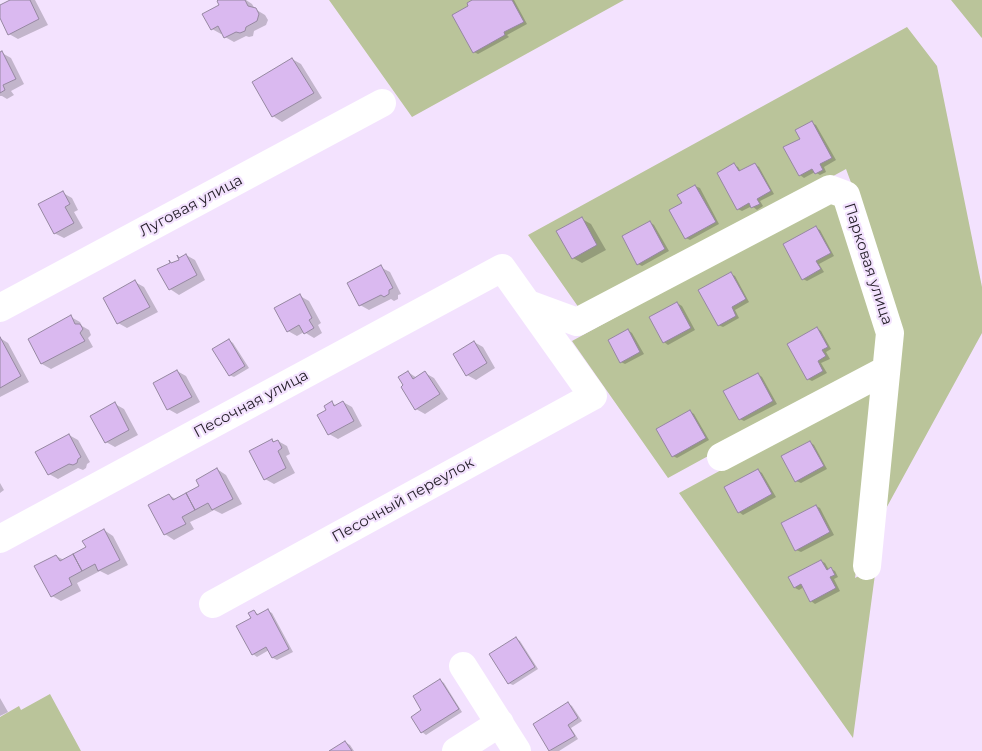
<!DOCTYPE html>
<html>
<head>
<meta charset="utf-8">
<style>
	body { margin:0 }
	canvas { display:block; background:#f3e2fe }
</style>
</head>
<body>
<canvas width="982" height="751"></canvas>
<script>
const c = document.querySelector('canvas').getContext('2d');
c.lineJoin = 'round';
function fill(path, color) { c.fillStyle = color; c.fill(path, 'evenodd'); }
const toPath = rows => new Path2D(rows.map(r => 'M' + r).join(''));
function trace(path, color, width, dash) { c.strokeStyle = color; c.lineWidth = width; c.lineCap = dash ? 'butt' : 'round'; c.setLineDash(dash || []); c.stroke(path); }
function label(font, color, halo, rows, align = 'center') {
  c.font = font + ' Montserrat,sans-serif'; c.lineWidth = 4.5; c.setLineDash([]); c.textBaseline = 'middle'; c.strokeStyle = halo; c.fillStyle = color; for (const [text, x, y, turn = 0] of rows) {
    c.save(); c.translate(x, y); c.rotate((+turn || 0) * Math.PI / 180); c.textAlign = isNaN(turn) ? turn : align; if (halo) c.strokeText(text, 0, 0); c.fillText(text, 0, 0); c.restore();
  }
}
const green = toPath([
	[329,0,624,0,412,117],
	[951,0,982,0,982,38,981,37],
	[907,27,937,66,982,287,982,333,883,514,900,334,870,234,846,169,589,310,579,308,528,235],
	[827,202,838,206,880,336,878,363,668,478,572,341],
	[868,390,875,395,863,523,855,578,876,567,853,738,679,493],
	[50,694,81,751,0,751,0,717,19,706,21,710]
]);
const shadow = toPath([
	[13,0,35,0,48,25,18,39,9,34,0,15,0,7],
	[221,0,246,0,252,4,255,9,265,15,268,20,266,25,254,31,253,36,249,37,246,36,234,42,225,37,223,33,221,34,212,29,221,5],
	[475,0,514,0,527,24,507,35,509,37,478,54,474,52,470,7],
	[2,53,11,58,24,84,11,91,14,95,7,99,2,96,0,96,0,54],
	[292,59,301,64,322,98,282,122,273,116],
	[812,123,816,125,836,160,824,167,826,172,820,175,815,172,804,178,800,175,801,139],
	[755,164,759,167,774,194,760,201,763,206,757,210,752,206,742,211,738,209,734,165,738,167,741,172],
	[695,186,700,188,719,224,690,240,686,238],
	[63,193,72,198,78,210,74,212,83,228,64,238,54,233],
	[582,219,591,224,606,250,582,263,573,258],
	[650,222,654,225,669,251,642,266,638,264],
	[816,228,820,230,834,256,819,264,824,272,807,281,803,279],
	[186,255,195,260,205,280,179,295,170,289,181,260],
	[380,267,390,272,401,294,398,295,398,299,394,301,391,299,369,310,360,305],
	[731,274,735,276,749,302,735,310,739,318,723,327,718,325],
	[135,282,144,287,158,312,127,328,118,323],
	[300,296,309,301,321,323,318,325,322,333,314,338,304,332,297,336,288,331],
	[677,303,682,306,695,330,668,345,664,342],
	[71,317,80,322,82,326,89,330,91,335,88,338,93,347,51,369,42,364,29,339],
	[817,328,821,331,831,349,826,352,830,359,821,363,827,373,812,381,808,379],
	[628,330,632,333,644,354,625,364,621,362],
	[0,338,8,343,29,382,0,397],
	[229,340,233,343,249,368,234,377,229,375],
	[474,342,483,347,495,368,476,380,467,375],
	[177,371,186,376,200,402,177,414,168,409],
	[408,372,417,378,425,373,434,378,448,399,425,414,416,409],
	[758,374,762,377,777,404,744,421,740,419],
	[343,402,352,407,362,426,338,439,329,434,328,410,332,403,337,406],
	[115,404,124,409,138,435,115,447,106,442],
	[690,411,694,414,709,440,677,458,673,456],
	[69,435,78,440,90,462,87,464,86,468,83,470,78,468,58,479,49,474],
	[272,440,275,442,278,441,287,446,290,454,286,456,295,473,274,484,265,479],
	[810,442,814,445,827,469,801,483,796,481],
	[217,469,226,475,242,504,222,514,214,510,205,515,190,522,194,529,174,540,165,534,169,495,177,500,201,487],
	[758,470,762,473,776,497,743,515,739,512,726,488],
	[0,483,4,490,0,493],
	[816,506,820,508,834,535,801,552,796,550],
	[104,530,113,536,128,565,108,575,100,571,77,583,81,591,61,601,52,596,56,556,64,560,87,548],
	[821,561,825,563,829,570,831,569,835,571,838,577,834,579,840,591,815,604,811,601,804,587,799,590,795,588],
	[254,611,259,615,268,611,272,613,293,652,277,660,273,658,269,650,257,657,253,654,252,619],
	[516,638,520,641,538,669,513,685,508,683],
	[440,680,444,683,462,712,426,735,422,732,423,710],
	[0,698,8,712,0,716],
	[568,703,572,706,582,721,571,728,578,739,559,751,551,751,535,725],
	[345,742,350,745,354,751,332,751]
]);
const building = toPath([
	[10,0,30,0,39,19,8,35,0,18,0,5,10,0],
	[218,0,245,0,248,6,256,8,259,14,257,21,246,27,245,31,240,33,236,32,224,38,218,26,211,30,202,14,219,5,217,1,218,0],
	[472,0,512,0,524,22,504,32,505,35,473,53,452,15,468,6,467,3,472,0],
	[2,51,16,79,3,85,5,90,0,93,0,52,2,51],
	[292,58,314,93,272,117,252,82,292,58],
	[812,121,832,158,820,164,823,170,815,174,812,169,799,176,783,147,800,139,795,130,812,121],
	[734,163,739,171,755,163,771,191,757,199,760,204,751,208,749,203,737,210,717,173,734,163],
	[695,185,716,222,685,239,669,210,682,203,677,195,695,185],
	[63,191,70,204,65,207,74,223,54,234,38,204,63,191],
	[582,217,597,245,572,259,556,231,582,217],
	[650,221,665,249,637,265,622,236,650,221],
	[816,226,831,253,816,261,821,269,802,280,783,244,816,226],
	[186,254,197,275,169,290,157,269,170,263,169,260,171,263,179,260,177,255,179,258,186,254],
	[381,265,393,288,389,290,389,294,384,297,381,295,359,306,347,283,381,265],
	[731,272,746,299,732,307,736,316,718,326,698,290,731,272],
	[135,280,150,307,117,324,103,298,135,280],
	[300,294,312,318,309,320,314,328,304,334,299,325,287,332,274,308,300,294],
	[677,302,691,328,663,343,649,317,677,302],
	[71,315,75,324,80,324,83,329,80,333,85,341,41,364,28,339,71,315],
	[817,327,828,347,822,350,826,356,818,361,823,371,807,380,787,344,817,327],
	[628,329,640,352,620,363,608,340,628,329],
	[0,337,21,376,0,388,0,337],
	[229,339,245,366,229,376,212,349,229,339],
	[474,341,487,363,466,376,453,354,474,341],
	[177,370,192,397,167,410,153,383,177,370],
	[408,371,413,379,425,371,440,394,415,410,401,387,403,385,398,377,408,371],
	[758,373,773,401,739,420,723,391,758,373],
	[332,401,334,406,343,401,354,421,328,435,317,415,326,410,324,406,332,401],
	[115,402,129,430,105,443,90,416,115,402],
	[690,410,706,438,672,457,656,429,690,410],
	[69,434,81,457,78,459,77,463,73,465,69,464,48,475,35,452,69,434],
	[272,439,273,442,278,440,282,448,278,451,286,468,264,480,249,451,272,439],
	[810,441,824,466,795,482,781,456,810,441],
	[217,468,233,499,212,510,208,503,195,510,186,493,199,486,196,480,217,468],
	[758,469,772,494,738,513,724,487,758,469],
	[186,493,195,510,182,517,186,524,164,535,148,505,169,494,173,500,186,493],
	[816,505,830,532,795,551,781,523,816,505],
	[104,529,120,560,98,571,95,564,82,571,73,554,86,547,82,541,104,529],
	[73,554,82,571,69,578,72,585,51,597,34,566,56,555,60,561,73,554],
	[821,560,827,570,831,567,835,575,830,577,836,588,810,602,801,584,794,588,788,577,821,560],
	[268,609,289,649,272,658,266,647,252,655,236,626,251,618,248,613,254,610,257,615,268,609],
	[516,637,535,667,508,684,489,654,516,637],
	[440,679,459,709,421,733,411,717,421,710,413,696,440,679],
	[568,702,578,718,568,725,575,736,549,751,533,724,568,702],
	[345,741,352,751,329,751,345,741]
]);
const minor = toPath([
	[528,304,577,322,830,189,846,195,890,333,867,566],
	[0,308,382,103],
	[721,457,886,370],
	[0,539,502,268,593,396,213,604],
	[463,666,517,751],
	[456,751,500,723]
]);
const streetNames = [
	["Луговая улица",191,206,-28],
	["Парковая улица",868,264,72],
	["Песочная улица",251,404,-28],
	["Песочный переулок",403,500,-29]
];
fill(green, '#bac49a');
fill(shadow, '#0003');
fill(building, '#dab9f0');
trace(building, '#9688a1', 1);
trace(minor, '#fff', 28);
label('15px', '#27212b', '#f3e2fe', streetNames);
</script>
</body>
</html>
